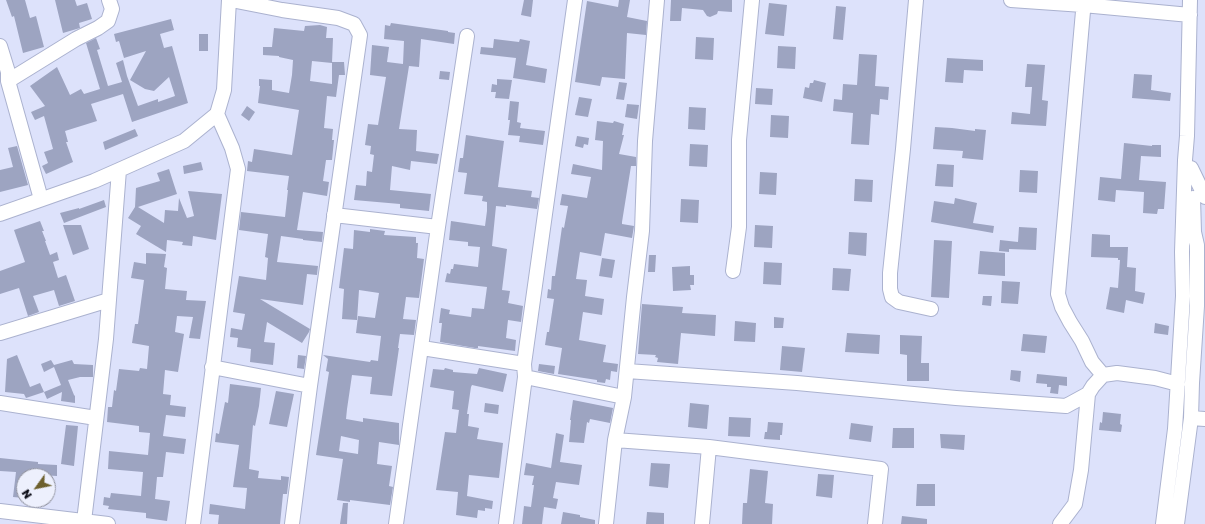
<!DOCTYPE html>
<html>
<head>
<meta charset="utf-8">
<style>
	body { margin:0 }
	#map { position:relative; width:1205px; height:524px; overflow:hidden; background:#dde2fb; font-family:"Golos Text",sans-serif }
	canvas { display:block }
	.north { position:absolute; left:16px; top:468px; width:40px; height:40px; box-sizing:border-box; background:#edf0fd; border:1px solid #9294a0; border-radius:50%; rotate:237deg; font-size:11px; font-weight:700; line-height:16px; text-align:center; color:#0a0b15 }
	.north::after { content:''; display:block; margin:auto; width:14px; height:18px; background:#6d602d; clip-path:polygon(50% 0,100% 100%,50% 72%,0 100%) }
</style>
</head>
<body>
<div id="map">
<canvas width="1205" height="524"></canvas>
<div class="north">N</div>
</div>
<script>
const c = document.querySelector('canvas').getContext('2d');
c.lineJoin = 'round';
function fill(path, color) { c.fillStyle = color; c.fill(path, 'evenodd'); }
const toPath = rows => new Path2D(rows.map(r => 'M' + r).join(''));
function trace(path, color, width, dash) { c.strokeStyle = color; c.lineWidth = width; c.lineCap = dash ? 'butt' : 'round'; c.setLineDash(dash || []); c.stroke(path); }
const building = toPath([
	[6,0,25,0,30,18,36,16,44,47,23,53,14,16,12,17],
	[55,0,75,0,77,6,87,3,92,19,79,23,80,28,63,33],
	[524,0,533,0,531,17,521,15],
	[619,0,630,0,627,17,647,21,646,35,627,33,625,79,602,77,600,86,575,82,587,1,618,7],
	[671,0,732,0,732,12,718,11,717,14,710,17,707,16,703,10,682,8,681,21,670,21],
	[769,3,787,5,784,36,765,34],
	[836,6,846,7,843,40,833,39],
	[171,19,174,30,160,34,164,48,172,46,188,103,132,122,123,94,91,104,97,121,65,131,68,142,66,142,73,162,46,174,42,166,48,163,44,152,53,149,44,116,35,120,31,112,45,106,30,86,57,67,70,95,81,89,84,94,100,89,86,43,96,38,100,49,97,50,108,86,122,82,116,63,123,60,127,76,138,106,158,99,158,102,175,96,169,77,154,91,145,89,130,80,146,51,124,58,119,41,116,42,114,34],
	[391,23,448,31,448,32,455,33,454,44,421,39,419,67,409,66,399,129,417,130,416,151,439,154,437,164,411,161,410,170,392,166,390,190,431,194,429,211,400,208,400,204,354,200,356,185,366,186,367,171,372,172,374,155,370,154,371,146,365,145,368,124,378,125,386,77,370,75,372,45,389,47,387,62,403,64,404,41,384,39,385,25,390,26],
	[320,25,327,27,326,38,333,38,332,63,312,61,310,81,332,84,332,62,344,62,345,75,339,75,336,97,327,96,324,128,333,129,332,140,334,140,332,160,326,160,323,181,329,182,327,196,303,192,297,230,323,232,322,242,303,240,303,239,281,236,277,262,318,266,317,275,307,274,303,305,260,299,310,329,309,332,302,343,267,322,264,342,275,343,273,365,250,362,251,349,237,347,238,338,230,337,231,328,242,330,245,314,233,312,239,276,266,280,268,258,265,257,268,234,239,230,241,212,285,217,288,190,287,190,289,176,247,171,248,161,252,162,254,149,292,155,299,110,258,103,260,86,259,86,259,79,272,80,272,90,289,93,292,75,293,60,279,57,279,56,263,55,263,47,272,47,274,28,304,31,305,26],
	[199,34,208,34,208,51,199,51],
	[696,37,714,38,713,60,695,59],
	[494,39,519,42,520,39,530,41,526,65,547,69,545,83,513,78,516,58,480,54,481,47,493,48],
	[778,46,796,47,795,69,777,68],
	[859,54,877,55,875,86,889,87,888,100,880,99,879,115,871,114,869,145,851,144,853,113,833,111,834,99,842,100,843,84,857,85],
	[947,58,983,60,983,71,964,70,963,83,945,82],
	[1027,64,1045,65,1042,100,1048,101,1046,126,1011,124,1012,112,1030,114,1032,87,1025,87],
	[440,71,450,72,449,80,439,79],
	[1134,74,1152,75,1151,90,1171,93,1170,101,1132,98],
	[497,79,512,80,509,99,495,98,496,92,491,92,492,84,497,85],
	[814,80,826,83,822,102,803,98,805,87,809,88,810,83,813,83],
	[619,82,627,83,624,100,616,99],
	[756,88,773,89,772,105,755,104],
	[579,97,592,99,588,117,575,115],
	[510,101,519,102,517,122,521,123,520,128,545,131,543,145,519,142,520,136,508,135,510,120,508,120],
	[627,104,639,105,637,119,625,117],
	[247,106,255,112,249,121,241,115],
	[689,107,706,108,705,130,688,129],
	[771,115,789,116,788,138,770,137],
	[597,121,613,123,614,121,624,124,622,135,624,135,619,154,636,157,636,166,631,166,622,222,622,224,634,226,632,238,605,233,601,256,580,252,576,279,587,280,585,296,604,299,602,315,583,312,579,340,606,345,603,362,618,364,617,372,611,371,610,380,606,379,605,383,597,382,597,380,558,374,562,348,545,345,547,332,549,332,554,299,547,298,548,289,551,290,552,276,555,276,562,227,564,228,568,206,560,205,562,194,587,198,591,177,571,174,573,164,602,170,603,141,595,140],
	[935,127,952,128,975,131,975,129,986,130,983,160,962,158,963,151,933,149],
	[135,129,138,136,105,150,103,142],
	[466,135,504,141,498,187,532,191,531,197,539,198,537,209,506,205,506,207,496,206,492,246,507,249,502,290,510,291,508,303,523,306,521,322,508,320,506,338,516,340,515,351,478,346,478,348,475,348,440,342,442,323,439,323,441,308,450,310,449,314,471,317,472,308,484,309,487,287,445,282,447,273,450,274,451,269,453,269,454,264,478,267,480,247,468,246,468,242,449,240,451,221,485,226,487,211,487,202,482,201,483,196,464,194,467,173,458,172,460,158,463,158],
	[577,136,589,138,588,145,584,144,583,148,575,146],
	[1124,143,1152,146,1152,145,1161,145,1161,157,1141,156,1139,180,1166,182,1164,209,1158,209,1157,214,1143,213,1144,192,1116,190,1115,202,1098,200,1100,177,1121,179],
	[690,144,708,145,707,167,689,166],
	[17,146,28,185,0,192,0,170,13,167,8,148],
	[201,162,203,170,184,174,183,166],
	[937,164,954,165,953,187,935,186],
	[169,169,177,194,138,207,164,223,165,210,178,211,179,198,187,218,194,216,188,191,222,194,216,240,193,236,192,246,182,245,183,242,167,240,166,252,136,234,141,226,128,218,135,207,136,188,160,181,157,173],
	[1020,170,1038,171,1037,193,1019,192],
	[760,172,777,173,776,195,759,194],
	[855,179,873,180,872,202,854,201],
	[955,198,977,203,973,223,994,226,993,233,931,222,934,201,954,204],
	[681,199,699,200,698,223,680,222],
	[104,200,106,207,64,223,60,213,79,208,79,209],
	[40,221,44,231,42,231,46,241,45,241,50,255,57,252,59,260,53,262,58,278,66,275,75,301,59,306,54,290,33,296,39,312,28,316,19,288,0,294,0,271,25,262,14,230],
	[63,225,81,225,89,249,73,255],
	[755,225,773,226,772,248,754,247],
	[1019,227,1037,228,1036,250,1009,249,1009,252,999,251,1000,240,1018,242],
	[370,229,385,231,384,235,416,237,416,243,418,243,417,258,424,259,419,298,406,297,403,319,416,320,414,335,400,334,398,348,399,348,392,396,370,394,372,377,352,375,347,409,346,419,363,422,363,418,399,423,399,445,379,442,377,464,392,466,389,486,393,487,390,505,350,500,350,502,337,500,343,459,316,455,329,372,326,371,328,359,323,355,370,362,371,360,378,361,381,336,356,333,358,316,375,318,379,293,359,290,357,320,342,319,344,289,339,288,344,248,353,249,354,230,370,232],
	[341,436,359,440,358,454,339,451],
	[849,232,867,233,866,256,848,254],
	[1092,234,1110,235,1110,247,1128,247,1127,267,1136,268,1135,291,1145,293,1143,304,1126,300,1124,313,1106,309,1110,287,1118,288,1120,260,1118,260,1118,258,1091,257],
	[934,240,952,241,949,298,931,297],
	[980,251,1005,253,1005,276,978,274],
	[146,253,166,254,164,267,167,268,165,289,187,291,186,300,206,301,200,339,189,338,193,317,177,316,175,332,184,334,178,372,165,370,163,394,171,395,170,405,186,407,185,417,166,415,163,436,186,439,184,454,166,452,163,477,157,477,155,499,170,501,167,521,146,518,146,513,108,509,109,506,103,505,104,497,110,498,111,493,141,496,143,472,108,469,109,451,148,455,150,433,139,432,139,426,107,422,108,407,112,407,114,390,116,391,119,369,139,371,140,368,147,369,149,346,132,343,135,324,138,324,144,280,131,278,134,262,146,264],
	[649,255,656,255,655,272,648,272],
	[602,258,615,260,612,278,599,276],
	[764,262,782,263,781,285,763,284],
	[690,266,690,275,694,275,694,285,690,285,691,290,673,291,672,267],
	[833,268,851,269,849,291,832,290],
	[1002,281,1020,282,1018,304,1001,303],
	[983,296,992,296,991,306,982,305],
	[642,304,683,307,682,313,716,315,715,336,681,333,678,364,657,362,658,358,655,357,656,355,638,354],
	[774,317,784,318,783,328,774,328],
	[735,321,756,323,755,342,734,341],
	[1155,323,1169,326,1168,335,1154,333],
	[847,333,880,335,879,354,845,352],
	[1023,334,1047,336,1045,353,1021,351],
	[900,335,922,336,921,363,929,363,929,381,907,381,907,355,900,354],
	[782,346,805,348,802,372,780,370],
	[17,355,30,387,40,383,44,392,26,398,24,394,5,392,7,359],
	[298,355,306,356,304,369,297,368],
	[51,360,54,365,72,360,74,364,93,365,93,377,80,377,68,380,74,395,75,396,75,403,61,401,62,392,47,399,44,392,61,385,54,367,44,372,41,364],
	[539,364,555,366,554,374,538,371],
	[445,368,453,370,453,372,477,374,479,368,507,374,503,392,472,385,471,387,467,414,469,414,468,426,479,428,477,439,503,443,499,478,469,475,467,496,493,501,492,509,485,508,485,511,478,510,477,518,456,515,458,492,436,490,445,432,456,433,459,410,452,409,454,391,430,387,433,369,444,370],
	[1011,370,1021,371,1020,382,1010,380],
	[1037,374,1067,377,1067,386,1059,385,1058,394,1050,393,1051,387,1047,387,1047,384,1036,383],
	[230,384,261,388,259,406,255,426,253,425,249,469,259,471,258,478,281,480,281,476,289,477,287,494,283,494,280,524,218,524,219,515,209,514,210,504,245,509,247,488,233,487,239,445,215,442,216,433,219,434,225,402,228,403],
	[276,391,294,394,287,427,269,424],
	[573,400,613,408,610,423,590,419,589,423,587,422,584,443,569,442,571,420,570,420],
	[485,403,499,405,498,414,484,412],
	[690,403,709,405,707,429,688,427],
	[1103,412,1121,414,1120,424,1122,425,1121,432,1099,430,1100,422,1102,423],
	[729,417,751,418,750,437,728,436],
	[768,422,783,423,782,435,780,435,780,440,764,439,765,432,767,432],
	[851,423,873,426,871,442,849,439],
	[66,425,78,426,74,466,61,464],
	[893,428,914,428,914,448,892,448],
	[556,433,564,435,560,462,582,465,579,485,556,482,553,498,558,499,556,509,544,507,542,524,522,524,524,506,531,507,534,485,532,485,534,476,524,475,526,463,551,468],
	[940,434,965,435,964,450,941,448],
	[0,458,38,462,38,464,57,465,57,476,24,474,24,498,13,497,16,472,0,471],
	[651,463,670,464,668,488,649,486],
	[750,469,768,471,765,503,773,504,772,524,742,524,743,503,747,503],
	[818,474,834,475,832,498,816,496],
	[917,484,935,484,935,506,916,506],
	[343,503,348,503,347,524,340,524],
	[563,512,580,515,580,517,595,520,595,524,561,524],
	[647,512,664,513,664,524,646,524],
	[902,516,927,519,927,524,901,524]
]);
const minor = toPath([
	[231,0,282,10,338,18,354,24,360,35,310,386,292,524],
	[916,0,903,149,890,273,890,289,892,297,899,302,931,309],
	[1011,0,1083,5,1190,15],
	[1084,0,1058,294,1062,307,1070,322,1082,341,1092,362,1103,375],
	[0,46,8,72,8,81,41,199],
	[8,81,76,39,98,28,108,21,112,9,109,0],
	[1191,168,1205,197],
	[0,214,94,181,119,170,184,141,217,114,224,90,229,0],
	[334,215,438,227],
	[733,271,739,227,739,140,752,0],
	[0,333,109,300],
	[422,348,524,364],
	[212,367,310,386],
	[627,371,797,383,956,398,1066,406,1088,394],
	[525,377,624,397],
	[0,403,96,418],
	[1191,418,1205,419],
	[615,440,709,447,881,469,875,524],
	[0,511,108,524],
	[84,521,106,339,119,170],
	[193,524,238,169,232,148,217,114],
	[396,524,438,227,467,36],
	[506,524,525,377,524,364,575,0],
	[606,524,615,440,624,397,634,297,642,231,645,141,657,0],
	[702,524,709,447],
	[1060,524,1075,504,1081,470,1088,394,1093,386,1103,375,1117,373,1155,378,1178,384],
	[1163,524,1175,429,1183,296,1182,252,1185,160,1187,136,1190,0],
	[1177,524,1191,418,1192,383,1197,306,1197,245,1194,232,1193,198]
]);
fill(building, '#9da4c1');
trace(minor, '#abb2cf', 16);
trace(minor, '#fff', 14);
</script>
</body>
</html>
